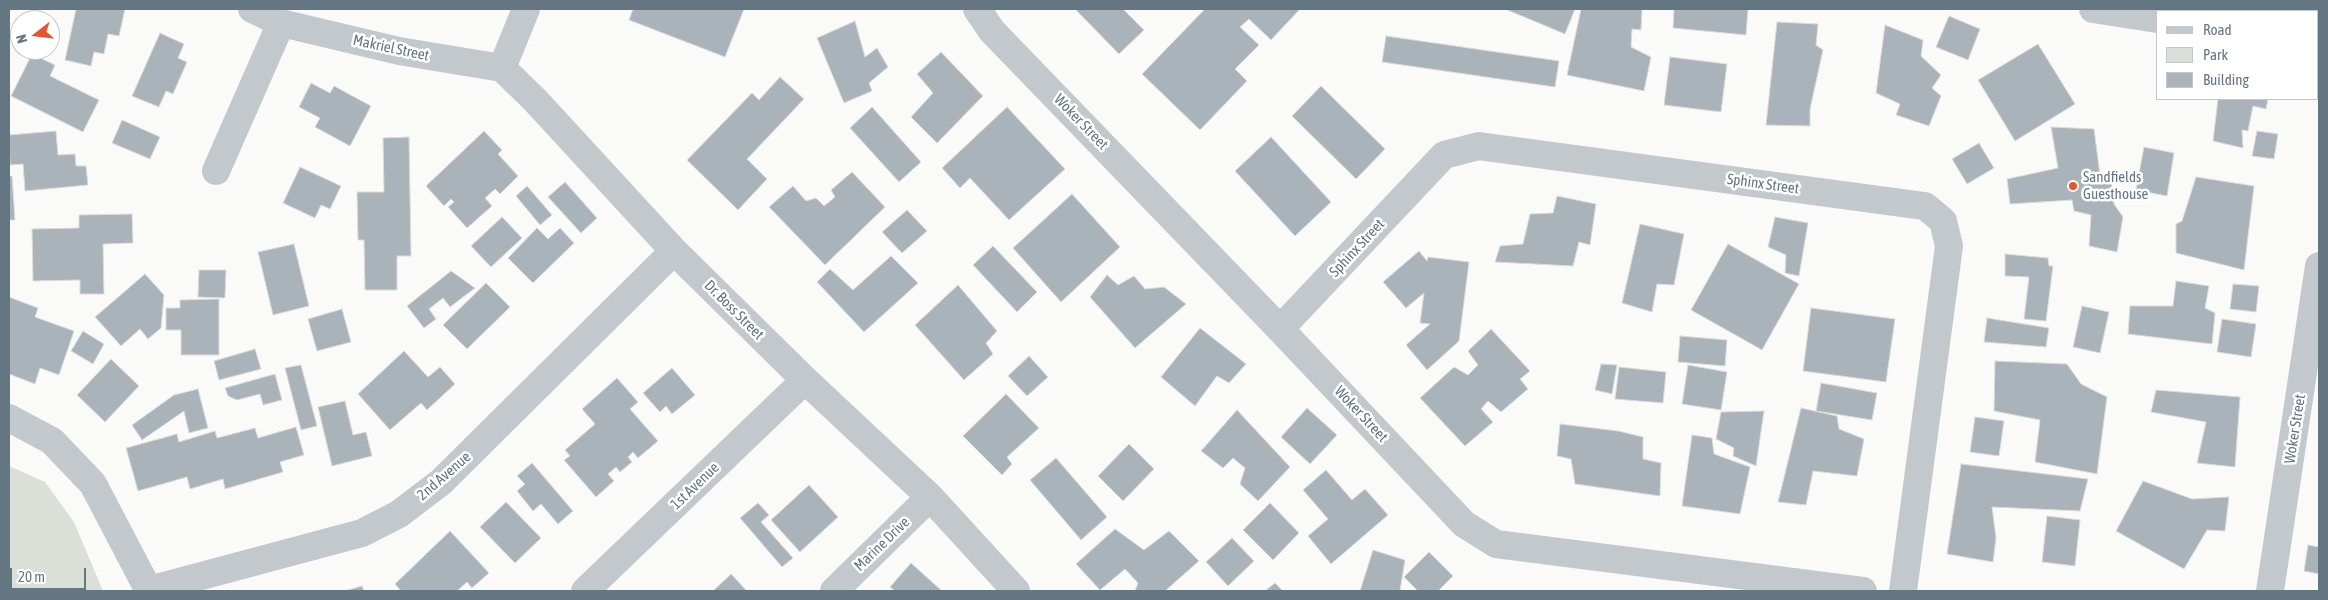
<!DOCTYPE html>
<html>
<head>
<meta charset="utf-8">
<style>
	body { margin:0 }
	#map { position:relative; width:2328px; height:600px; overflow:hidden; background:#fafaf8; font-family:"Asap Condensed",sans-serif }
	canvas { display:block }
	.frame { position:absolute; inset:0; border:10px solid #657683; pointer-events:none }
	.legend { position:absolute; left:2156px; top:10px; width:162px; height:90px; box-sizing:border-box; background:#fff; border:1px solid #c1c8cd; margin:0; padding:6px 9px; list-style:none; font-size:15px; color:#657683 }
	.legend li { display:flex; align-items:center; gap:10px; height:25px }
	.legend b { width:25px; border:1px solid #c1c8cd }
	.north { position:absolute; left:10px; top:10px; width:50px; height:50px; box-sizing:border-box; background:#fff; border:1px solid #c1c8cd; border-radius:50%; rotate:254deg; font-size:14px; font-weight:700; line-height:20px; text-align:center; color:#657683 }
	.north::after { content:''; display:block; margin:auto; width:18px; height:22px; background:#e4572e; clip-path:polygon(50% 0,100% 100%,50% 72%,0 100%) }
	.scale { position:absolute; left:10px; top:568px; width:76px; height:22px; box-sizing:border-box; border:2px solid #657683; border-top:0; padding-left:6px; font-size:15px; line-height:18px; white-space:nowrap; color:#657683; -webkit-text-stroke:4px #fff; paint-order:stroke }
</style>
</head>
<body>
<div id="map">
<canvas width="2328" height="600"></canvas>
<div class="frame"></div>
<ul class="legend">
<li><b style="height:6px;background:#c3c8cc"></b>Road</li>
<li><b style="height:14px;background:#dadfd7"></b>Park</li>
<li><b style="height:14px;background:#aab3b9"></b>Building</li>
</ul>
<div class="north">N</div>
<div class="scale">20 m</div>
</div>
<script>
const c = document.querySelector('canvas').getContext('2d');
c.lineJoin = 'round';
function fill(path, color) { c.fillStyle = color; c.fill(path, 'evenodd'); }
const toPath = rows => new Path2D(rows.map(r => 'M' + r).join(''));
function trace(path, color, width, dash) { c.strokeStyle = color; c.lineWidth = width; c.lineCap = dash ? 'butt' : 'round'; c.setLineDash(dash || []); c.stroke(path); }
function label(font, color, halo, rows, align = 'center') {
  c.font = font + ' "Asap Condensed",sans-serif'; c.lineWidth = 5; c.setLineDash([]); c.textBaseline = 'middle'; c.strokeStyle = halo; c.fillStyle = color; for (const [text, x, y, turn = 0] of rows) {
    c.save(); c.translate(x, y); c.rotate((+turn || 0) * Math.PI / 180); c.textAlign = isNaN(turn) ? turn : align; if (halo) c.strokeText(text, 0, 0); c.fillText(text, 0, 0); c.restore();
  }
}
const green = toPath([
	[9,466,45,482,74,522,103,591,9,591]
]);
const building = toPath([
	[76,9,125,9,119,36,108,34,104,54,94,52,91,66,65,60,76,9],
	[633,9,744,9,725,57,629,20,633,9],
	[1075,9,1123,9,1144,30,1119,54,1075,9],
	[1205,9,1300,9,1271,40,1249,19,1240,27,1259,45,1235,69,1247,81,1200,130,1142,74,1205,9],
	[1505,9,1575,9,1565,34,1505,9],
	[1581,9,1642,9,1641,30,1632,29,1631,47,1651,57,1644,91,1567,75,1581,9],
	[1674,9,1748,9,1746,35,1673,28,1674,9],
	[1949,16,1980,29,1968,60,1936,47,1949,16],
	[855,21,865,57,877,48,888,67,869,83,872,91,844,103,817,38,855,21],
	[1777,22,1818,24,1816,45,1823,50,1810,109,1810,126,1766,125,1777,22],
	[1885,25,1923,40,1921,56,1941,75,1932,88,1941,96,1929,126,1896,115,1900,104,1876,93,1885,25],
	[160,33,184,44,178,58,187,62,173,94,166,91,159,107,132,96,160,33],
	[1386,36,1559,61,1555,87,1382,62,1386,36],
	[2038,44,2075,104,2015,141,1978,80,2038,44],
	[941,52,983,96,937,143,911,117,933,93,917,74,941,52],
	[32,54,55,65,50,76,99,100,83,132,11,96,32,54],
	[1670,57,1727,64,1721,112,1664,105,1670,57],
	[780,77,804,99,747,159,767,179,738,210,687,160,752,93,759,100,780,77],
	[311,83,330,93,334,86,371,106,350,146,315,127,320,118,299,107,311,83],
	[1321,86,1385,149,1356,179,1292,116,1321,86],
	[2218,99,2268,99,2266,109,2253,106,2248,131,2242,130,2243,148,2213,141,2218,99],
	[872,107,921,162,899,182,850,128,872,107],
	[1007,107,1065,169,1009,220,970,178,960,188,942,168,1007,107],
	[122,120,160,137,150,159,112,143,122,120],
	[2051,127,2094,129,2100,175,2111,177,2114,204,2123,217,2117,252,2089,246,2091,215,2074,211,2072,200,2010,204,2007,179,2058,168,2051,127],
	[56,131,58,155,75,154,76,166,86,166,88,185,25,191,23,164,10,165,9,135,56,131],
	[484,131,502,150,498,154,518,176,500,194,495,189,485,198,492,206,467,228,448,207,454,202,451,199,444,206,426,186,484,131],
	[2257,131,2278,134,2274,159,2252,156,2257,131],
	[409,137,411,256,397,256,397,290,365,290,364,240,358,240,357,192,384,192,383,138,409,137],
	[1271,137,1331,202,1295,236,1235,171,1271,137],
	[1979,143,1994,168,1967,184,1952,159,1979,143],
	[2144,147,2174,153,2167,196,2136,190,2144,147],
	[300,167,341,186,330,209,321,205,315,218,283,203,300,167],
	[852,172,885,207,825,265,769,207,793,186,806,201,816,198,824,206,835,197,831,190,852,172],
	[9,176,12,176,15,220,9,220,9,176],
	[2196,177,2254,186,2244,270,2176,253,2176,224,2182,221,2196,177],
	[565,182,597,218,581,233,548,197,565,182],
	[527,186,552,215,540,225,516,196,527,186],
	[1072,194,1120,247,1061,302,1013,248,1072,194],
	[1557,196,1596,204,1590,245,1579,242,1573,266,1495,262,1500,246,1523,244,1530,214,1553,213,1557,196],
	[907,210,927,231,902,253,882,232,907,210],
	[132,214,133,243,103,244,104,294,80,294,80,280,33,281,32,229,79,228,79,215,132,214],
	[502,217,522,238,491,267,471,246,502,217],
	[1775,217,1808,223,1799,276,1785,273,1786,255,1768,247,1775,217],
	[1640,224,1684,234,1674,285,1657,284,1652,312,1622,303,1640,224],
	[537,228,548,239,560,228,574,243,533,283,508,258,537,228],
	[294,244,309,306,273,315,258,252,294,244],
	[1728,244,1799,284,1762,350,1691,310,1728,244],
	[993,246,1037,292,1017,312,973,265,993,246],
	[1419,251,1427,261,1428,257,1469,262,1459,341,1427,370,1406,345,1430,324,1420,323,1424,293,1406,308,1383,282,1419,251],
	[2005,254,2048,258,2049,266,2053,266,2046,321,2024,319,2029,277,2005,276,2005,254],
	[891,256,918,283,864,332,817,282,830,269,853,290,891,256],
	[199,270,226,270,225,298,198,297,199,270],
	[451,271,475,288,450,307,443,298,429,309,436,319,424,328,407,306,451,271],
	[145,274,164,295,161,328,148,339,140,329,121,346,95,317,145,274],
	[1107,275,1118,285,1134,276,1145,289,1164,287,1186,304,1135,348,1090,297,1107,275],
	[2176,281,2209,286,2205,308,2215,313,2212,344,2128,334,2130,306,2173,306,2176,281],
	[486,283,510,307,467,349,443,325,486,283],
	[2233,284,2259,286,2256,312,2230,309,2233,284],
	[958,285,997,331,986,343,993,354,964,380,915,325,958,285],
	[9,297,38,308,35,317,74,331,59,375,40,368,35,384,9,374,9,297],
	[219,299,219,355,181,355,181,330,166,330,166,308,180,308,180,300,219,299],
	[2082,306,2109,312,2100,353,2073,347,2082,306],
	[1811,308,1895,319,1886,382,1803,371,1811,308],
	[342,309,351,342,317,351,308,319,342,309],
	[1987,318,2049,328,2046,347,1984,342,1987,318],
	[2222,319,2256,324,2251,357,2217,352,2222,319],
	[1200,328,1246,364,1229,383,1217,376,1195,406,1161,377,1200,328],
	[1491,329,1530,371,1520,379,1528,389,1501,412,1488,401,1481,409,1493,422,1465,446,1420,398,1454,367,1468,375,1478,365,1468,351,1491,329],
	[83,331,104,344,93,364,71,351,83,331],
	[1680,336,1727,340,1725,366,1678,362,1680,336],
	[255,349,261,369,219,380,214,361,255,349],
	[404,351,428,377,440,367,455,384,427,410,421,403,390,430,358,394,404,351],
	[1029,356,1048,377,1027,396,1008,376,1029,356],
	[111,359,139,386,105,422,77,395,111,359],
	[1995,361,2067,364,2081,384,2107,397,2097,474,2035,462,2040,420,1994,411,1995,361],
	[1601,364,1617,365,1612,394,1595,390,1601,364],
	[301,365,317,426,301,430,285,368,301,365],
	[1688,365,1727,372,1721,410,1682,404,1688,365],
	[1619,367,1666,372,1663,403,1615,399,1619,367],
	[672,368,695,395,672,414,666,406,660,412,643,393,672,368],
	[275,374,282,400,263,405,260,394,237,400,228,396,225,388,275,374],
	[617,378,638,402,630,409,658,441,638,458,633,452,628,457,632,462,620,472,616,467,608,474,614,481,596,497,564,460,570,456,565,450,595,424,582,409,617,378],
	[1821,383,1877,393,1872,420,1816,411,1821,383],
	[198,389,208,428,189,433,184,411,142,440,132,425,174,395,198,389],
	[2156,390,2240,397,2235,467,2197,463,2206,422,2151,412,2156,390],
	[1006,394,1039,428,1007,457,1012,464,1002,475,963,436,1006,394],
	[345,401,353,435,366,432,372,456,332,466,318,407,345,401],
	[1307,408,1337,435,1310,464,1281,437,1307,408],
	[1801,408,1837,416,1839,429,1864,439,1857,476,1813,471,1806,505,1778,502,1801,408],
	[1237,410,1290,467,1258,501,1240,484,1245,468,1233,458,1223,468,1201,451,1237,410],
	[1764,411,1756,466,1733,456,1734,448,1716,439,1721,412,1764,411],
	[1975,417,2004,421,1999,456,1970,452,1975,417],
	[1560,424,1618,431,1643,437,1643,459,1661,463,1660,496,1575,484,1571,459,1557,456,1560,424],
	[296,427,304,455,280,462,283,472,225,489,223,479,190,489,187,477,138,491,126,448,177,434,179,442,215,431,217,438,255,428,258,438,296,427],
	[1692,435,1712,438,1714,454,1750,467,1740,514,1682,506,1692,435],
	[1129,444,1154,469,1123,501,1098,476,1129,444],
	[1056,458,1107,517,1081,540,1030,480,1056,458],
	[532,463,573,511,558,524,541,504,533,511,517,491,525,484,517,476,532,463],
	[1961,464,2088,479,2080,511,1992,507,1996,538,1993,562,1947,554,1961,464],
	[1326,470,1352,500,1365,489,1388,515,1331,564,1308,536,1328,519,1303,490,1326,470],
	[2143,481,2192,499,2229,497,2225,531,2207,530,2184,569,2116,531,2143,481],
	[809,485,838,517,800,552,771,520,809,485],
	[506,502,541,538,515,563,480,527,506,502],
	[758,503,769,515,761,522,793,558,782,567,740,518,758,503],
	[1270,503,1299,533,1273,560,1243,530,1270,503],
	[2047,516,2080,520,2075,566,2042,562,2047,516],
	[1115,529,1144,550,1169,531,1199,561,1165,591,1135,591,1138,583,1125,569,1100,590,1076,564,1115,529],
	[450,531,489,573,472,588,467,582,457,591,401,591,395,584,450,531],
	[1232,538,1254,561,1228,586,1206,562,1232,538],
	[2308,545,2319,547,2319,574,2304,571,2308,545],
	[1373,550,1405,560,1400,591,1360,591,1373,550],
	[1429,552,1453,576,1438,591,1418,591,1404,577,1429,552],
	[911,563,942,591,895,591,890,587,911,563],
	[731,574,747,591,713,591,731,574],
	[1275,583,1283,591,1265,591,1275,583],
	[362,586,364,591,344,591,362,586]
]);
const minor = toPath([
	[252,9,281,23,399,51,502,68],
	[977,9,992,31,1280,329,1464,524,1496,544,1863,591],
	[502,68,535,100,674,251,805,380,930,497,1016,591],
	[502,68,526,9],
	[216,171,281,23],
	[1280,329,1444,155,1479,146,1925,206,1943,221,1949,246,1903,591],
	[9,418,52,441,93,484,149,591],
	[149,590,362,533,399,514,441,482,674,251],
	[585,591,805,380],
	[834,591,930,497],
	[2270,591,2319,266]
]);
const tertiary = toPath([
	[2093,9,2157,19],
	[2317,44,2319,45]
]);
const markers = [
	[2073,186,5,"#e4572e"]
];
const streetNames = [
	["Makriel Street",391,48,12],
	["Woker Street",1081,122,46],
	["Sphinx Street",1763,184,8],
	["Sphinx Street",1357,248,-47],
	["Dr. Boss Street",734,310,45],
	["Woker Street",1361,414,47],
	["Woker Street",2295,429,-81],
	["2nd Avenue",444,476,-41],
	["1st Avenue",695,486,-44],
	["Marine Drive",882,544,-44]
];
const poiNames = [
	["Sandfields",2083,177],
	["Guesthouse",2083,194]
];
fill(green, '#dadfd7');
fill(building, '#aab3b9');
trace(building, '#dcdcda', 1);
trace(minor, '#c3c8cc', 28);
trace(tertiary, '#c3c8cc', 28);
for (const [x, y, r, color] of markers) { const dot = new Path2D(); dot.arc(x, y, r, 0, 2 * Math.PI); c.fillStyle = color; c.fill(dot); trace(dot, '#fff', 2); }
label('15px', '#657683', '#fff', streetNames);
label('15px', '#657683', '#fff', poiNames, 'left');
</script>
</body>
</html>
